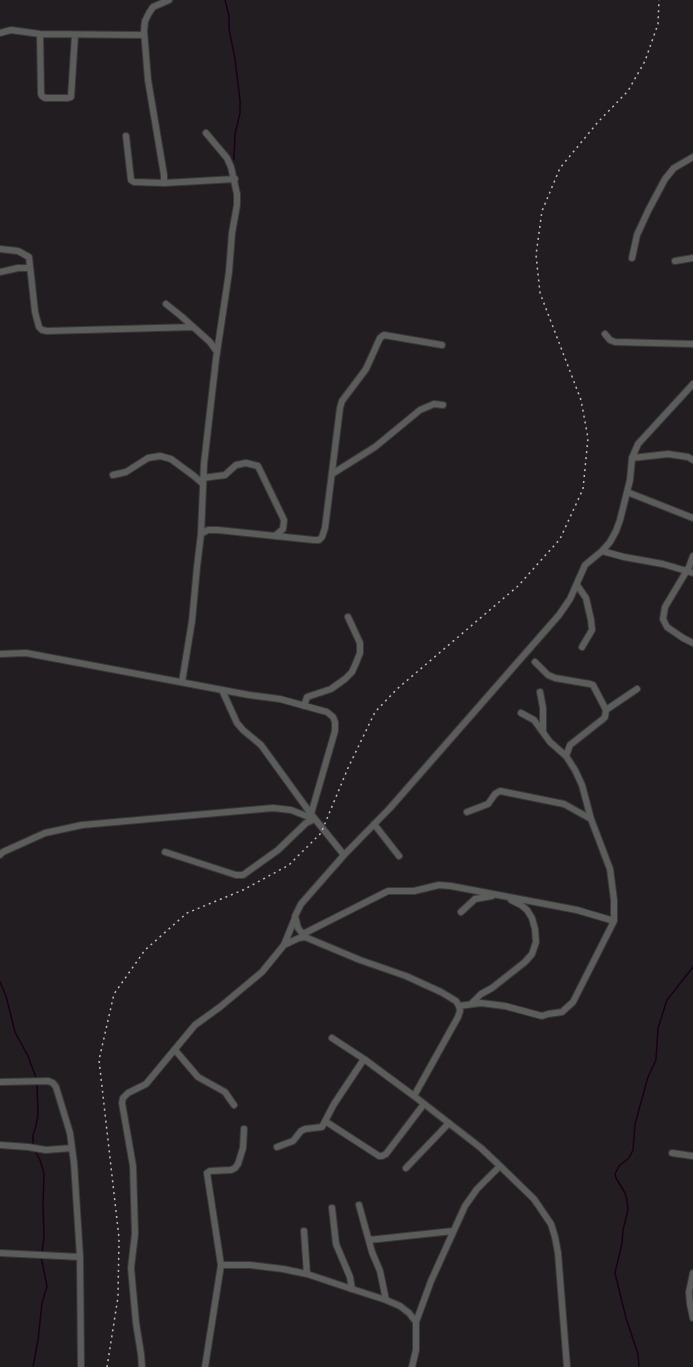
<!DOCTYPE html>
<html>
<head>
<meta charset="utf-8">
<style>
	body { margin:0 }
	canvas { display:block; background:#221d21 }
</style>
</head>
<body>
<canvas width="693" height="1367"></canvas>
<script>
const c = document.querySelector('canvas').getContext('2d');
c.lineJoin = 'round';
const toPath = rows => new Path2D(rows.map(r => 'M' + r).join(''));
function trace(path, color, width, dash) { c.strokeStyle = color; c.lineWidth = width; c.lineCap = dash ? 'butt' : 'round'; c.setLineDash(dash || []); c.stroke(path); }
const stream = toPath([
	[225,0,229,16,229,29,235,59,240,100,240,113,235,134,234,159],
	[0,982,6,996,15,1032,28,1056,36,1078],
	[33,1146,33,1135,36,1126,38,1115,37,1082],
	[35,1151,40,1160,44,1173,43,1204,44,1236,42,1253],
	[33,1367,38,1340,42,1303,47,1286,41,1257],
	[639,1367,638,1354,626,1318,615,1273,622,1243,623,1230,628,1210,627,1200,625,1193,616,1178,615,1174,619,1166,629,1158,633,1150,635,1124,648,1077,656,1060,658,1028,665,1006,667,1000,693,967]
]);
const minor = toPath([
	[169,0,153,7,149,13,145,21,144,31,148,80,164,175,164,183,235,179],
	[0,33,11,30,40,34,144,35],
	[40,34,41,94,42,96,45,98,68,98,71,97,75,35],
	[126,136,131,180,134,182,164,183],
	[0,249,18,251,29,257,35,312,39,327,42,330,47,331,193,327],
	[632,258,637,235,648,211,665,179,674,168,693,157],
	[675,261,693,258],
	[0,272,18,268,29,268],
	[166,304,181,316,210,342,217,352],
	[605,334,610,340,615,342,693,344],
	[632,458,668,454,688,457,693,460],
	[332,474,375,447,420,410,434,404,443,405],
	[113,475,126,472,148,458,160,456,171,459,194,476,203,484],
	[203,478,225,475,236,465,246,463,258,466,284,520,283,529,275,536],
	[627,492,693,518],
	[201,534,208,530,218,530,314,540,319,540,322,537,325,528,340,408,342,401,366,369,380,338,384,335,442,345],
	[602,551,624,557,663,564,693,573],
	[693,556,689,567,665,607,663,619,667,627,683,638,693,643],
	[577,585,586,598,591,620,592,630,582,647],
	[0,654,26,653,249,695,280,699,327,712,333,717,335,722,335,731,311,814],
	[535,662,548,675,555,678,590,684,593,685,606,710],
	[182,682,192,621,197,567,201,534,204,464,216,359,229,272,232,233,237,205,237,194,231,167,227,158,206,133],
	[222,690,237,723,243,730,261,745,311,814,344,855],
	[540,692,543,708,543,730],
	[304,706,307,697,331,689,345,679,352,672,356,663,360,653,360,643,348,617],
	[566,756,570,745,603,719,605,717,606,710,637,689],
	[467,812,488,804,495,794,500,791,564,804,591,819],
	[374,824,399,856],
	[165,852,236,875,243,875,278,850,306,823,315,819],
	[0,855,3,852,45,833,82,825,273,808,291,810,314,819],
	[461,912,475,899,492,896],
	[303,934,388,891,414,891,439,885,451,886,577,910,614,921],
	[284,945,299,938,305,937],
	[471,1004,481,994,492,988,525,962,532,954,536,942,535,929,532,918,527,910,521,905,511,900],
	[459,1006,481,1003,505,1006,542,1016,548,1014,562,1012,573,1002,614,921,614,900,610,869,591,819,582,785,575,770,566,756,550,742,534,720,521,713],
	[332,1038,364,1059],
	[175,1050,198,1077,225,1092,234,1105],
	[0,1082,48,1081,53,1083,56,1087,70,1133,74,1163,80,1257,81,1367],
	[414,1096,458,1017,460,1011,459,1006,456,1001,441,992,406,976,360,960,305,937,298,928,295,916,301,904,344,855,390,808,559,615,570,599,585,565,602,551,610,542,616,531,620,520,630,480,632,458,638,444,693,384],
	[325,1121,379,1156,382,1156,386,1154,424,1104],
	[0,1145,28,1147,46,1150,72,1148],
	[277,1147,293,1141,301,1131,305,1129,322,1127,334,1104,364,1059,414,1096,481,1148,500,1166,534,1199,551,1224,555,1237,558,1253,567,1367],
	[672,1153,693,1156],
	[406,1168,449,1123],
	[359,1205,372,1252,380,1271,386,1300],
	[332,1208,336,1244,350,1277,352,1289],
	[304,1231,307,1274],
	[369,1240,453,1231],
	[0,1253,80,1257],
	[221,1265,207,1173,210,1171,231,1170,235,1168,238,1164,243,1148,244,1129],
	[693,1273,689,1292,690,1304,693,1318],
	[416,1322,431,1281,465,1206,477,1189,500,1166],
	[142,1367,141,1354,136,1323,131,1268,135,1234,133,1166,122,1103,123,1098,128,1093,146,1084,195,1025,220,1007,262,972,284,945,295,918],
	[205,1367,221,1265,250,1265,283,1269,307,1274,352,1289,386,1300,400,1306,409,1313,416,1322,416,1350,412,1367]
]);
const rail = toPath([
	[107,1367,118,1297,119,1238,99,1060,114,994,145,950,187,913,243,890,289,865,321,833,348,768,375,712,397,689,518,586,560,539,583,489,588,438,581,400,540,293,536,255,542,211,560,168,598,122,628,91,645,61,658,24,659,0]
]);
trace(stream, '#190017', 1.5);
trace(minor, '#3c373b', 8);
trace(minor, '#5b5d5a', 6);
trace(rail, '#bebbbe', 1.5, [2, 4]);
</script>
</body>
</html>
